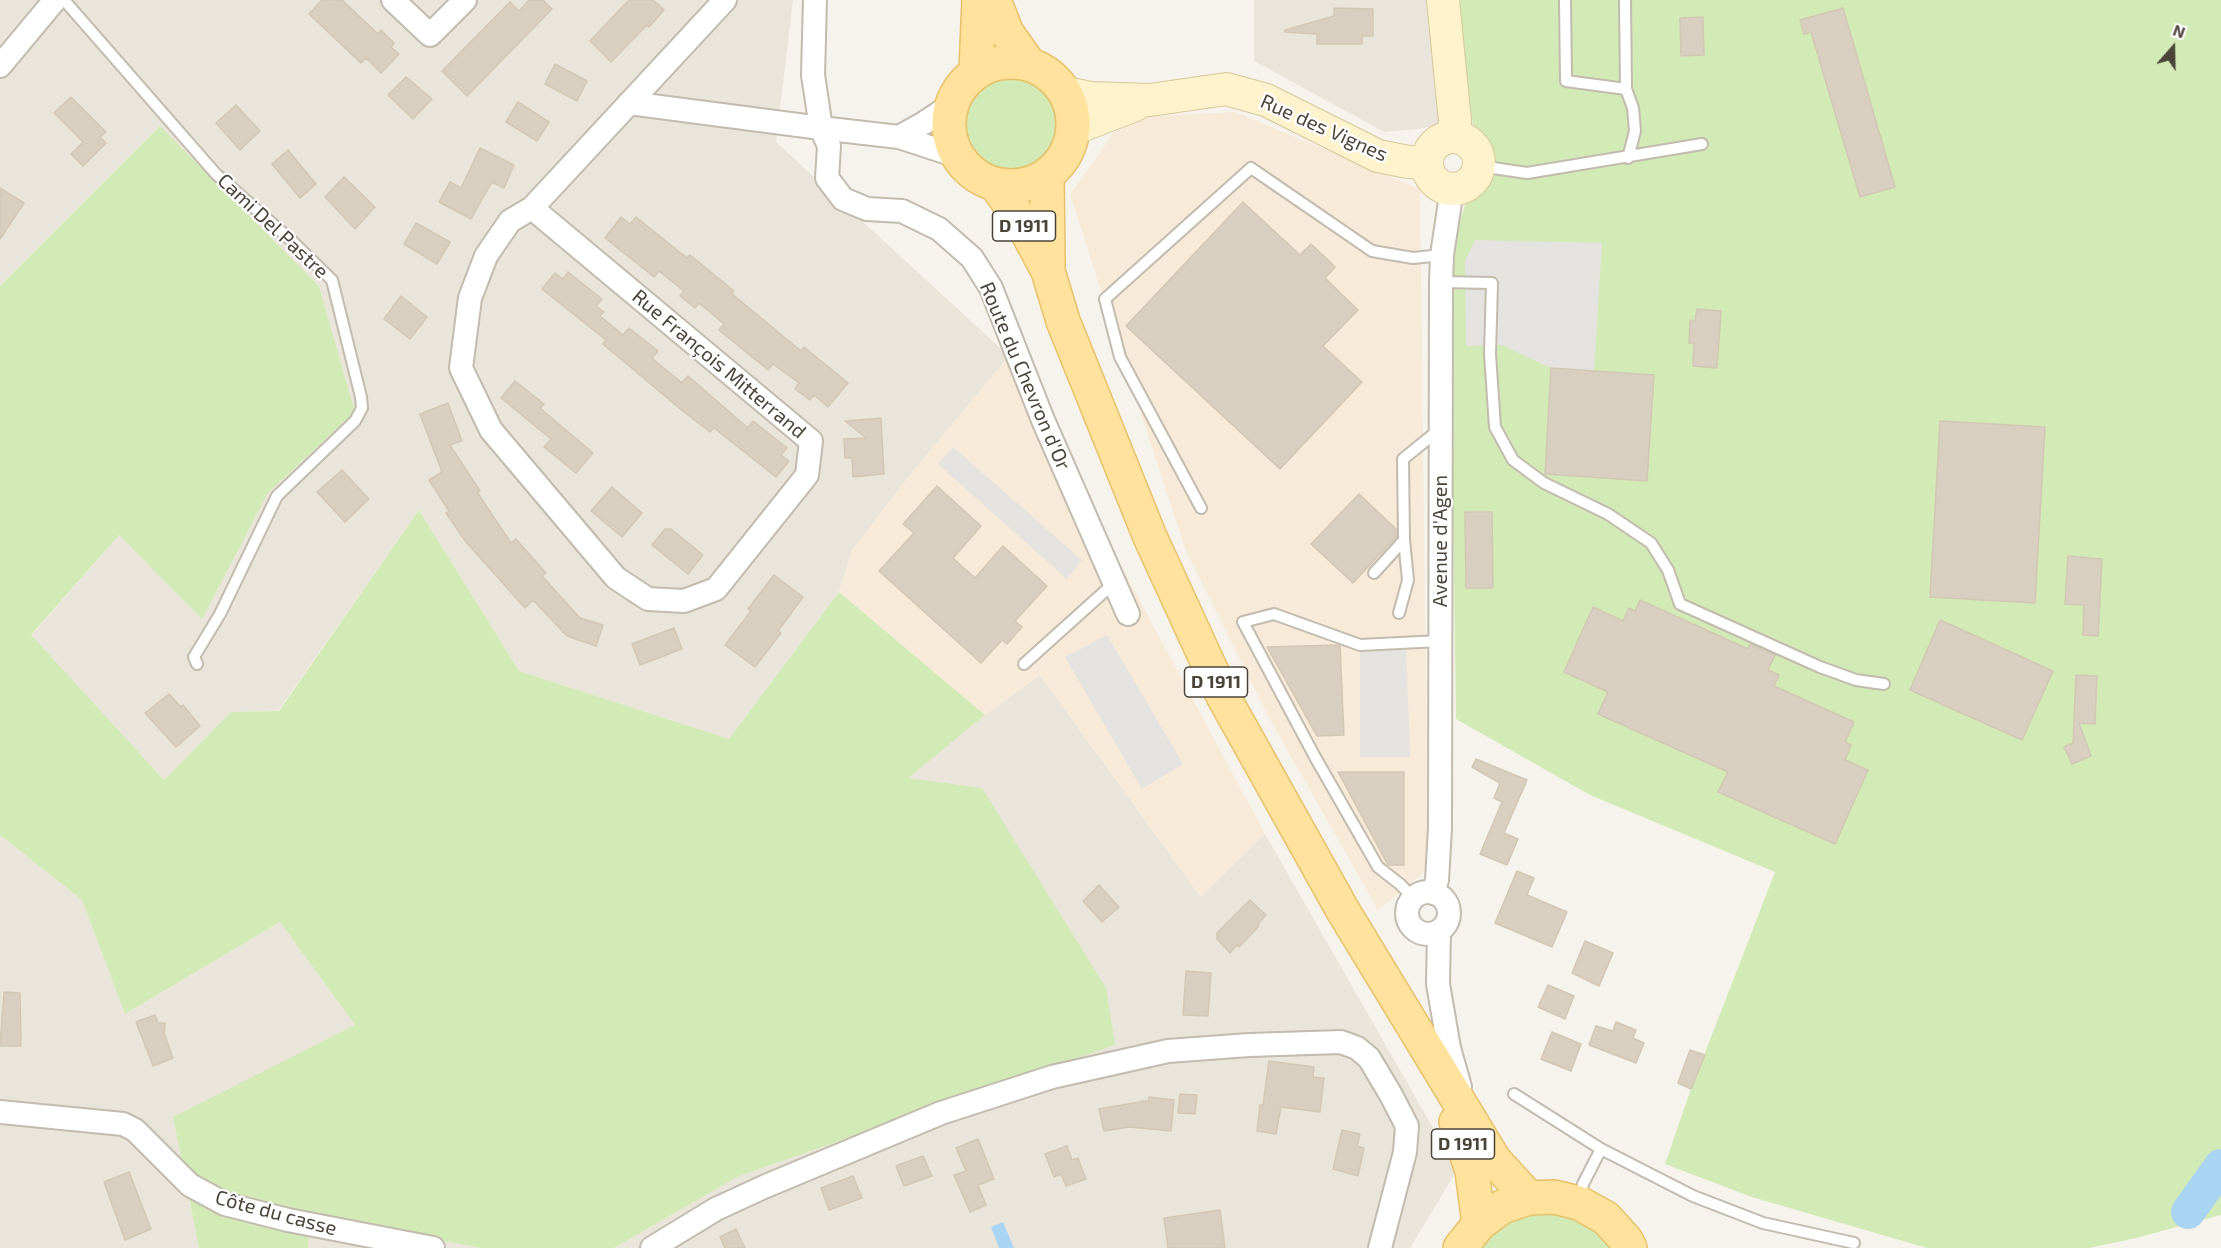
<!DOCTYPE html>
<html>
<head>
<meta charset="utf-8">
<style>
	body { margin:0 }
	#map { position:relative; width:2221px; height:1248px; overflow:hidden; background:#f6f3ec; font-family:"Exo 2",sans-serif }
	canvas { display:block }
	.north { position:absolute; left:2143px; top:18px; width:60px; height:60px; -webkit-text-stroke:4px #fff; paint-order:stroke; rotate:20deg; font-size:16px; font-weight:700; line-height:24px; text-align:center; color:#4b4439 }
	.north::after { content:''; display:block; margin:auto; width:21px; height:27px; background:#4b4439; clip-path:polygon(50% 0,100% 100%,50% 72%,0 100%) }
</style>
</head>
<body>
<div id="map">
<canvas width="2221" height="1248"></canvas>
<div class="north">N</div>
</div>
<script>
const c = document.querySelector('canvas').getContext('2d');
c.lineJoin = 'round';
function fill(path, color) { c.fillStyle = color; c.fill(path, 'evenodd'); }
const toPath = rows => new Path2D(rows.map(r => 'M' + r).join(''));
function trace(path, color, width, dash) { c.strokeStyle = color; c.lineWidth = width; c.lineCap = dash ? 'butt' : 'round'; c.setLineDash(dash || []); c.stroke(path); }
function label(font, color, halo, rows, align = 'center') {
  c.font = font + ' "Exo 2",sans-serif'; c.lineWidth = 4.5; c.setLineDash([]); c.textBaseline = 'middle'; c.strokeStyle = halo; c.fillStyle = color; for (const [text, x, y, turn = 0] of rows) {
    c.save(); c.translate(x, y); c.rotate((+turn || 0) * Math.PI / 180); c.textAlign = isNaN(turn) ? turn : align; if (halo) c.strokeText(text, 0, 0); c.fillText(text, 0, 0); c.restore();
  }
}
const residential = toPath([
	[0,0,793,0,776,142,1009,356,914,470,852,550,839,592,729,739,519,671,419,510,278,711,231,712,164,780,31,636,119,535,202,618,268,493,355,412,319,286,160,126,0,286],
	[1254,0,1549,0,1542,103,1418,129,1384,132,1254,61],
	[1040,675,1200,896,1265,834,1457,1170,1410,1248,614,1248,739,1176,1114,1045,907,778,985,715],
	[0,835,82,900,125,1014,280,922,355,1025,173,1117,199,1248,0,1248],
	[310,1217,481,1248,308,1248]
]);
const commercial = toPath([
	[1235,112,1420,189,1428,869,1378,910,1268,716,1185,549,1070,195,1124,118],
	[1009,356,1265,834,1201,897,1040,675,985,715,839,592,852,550,914,470]
]);
const green = toPath([
	[1458,0,2221,0,2221,1215,2136,1238,2089,1248,1927,1248,1752,1197,1665,1164,1691,1089,1775,872,1590,795,1456,719,1452,434,1453,247,1466,201,1487,184,1490,146,1473,126],
	'962 124a49 49 0 1 1 98 0a49 49 0 1 1-98 0Z',
	[160,126,319,286,355,412,268,493,202,619,119,535,31,635,164,780,231,712,279,711,419,510,519,671,729,739,839,592,985,715,908,778,982,788,1106,988,1115,1045,739,1176,614,1248,481,1248,311,1217,308,1248,199,1248,173,1117,355,1025,280,922,125,1014,82,900,0,835,0,286],
	[1530,1213,1561,1213,1590,1225,1613,1248,1477,1248,1501,1225]
]);
const parking = toPath([
	[1475,240,1602,243,1594,371,1551,368,1502,345,1466,346,1465,261],
	[953,447,1082,560,1067,579,938,464],
	[1107,635,1183,764,1142,789,1065,657],
	[1406,644,1410,757,1360,757,1360,645]
]);
const water = toPath([
	[1003,1222,1014,1248,999,1248,991,1227]
]);
const river = toPath([
	[2188,1212,2221,1166]
]);
const building = toPath([
	[322,0,342,0,378,34,381,30,394,43,391,47,399,54,381,73,366,58,361,63,309,14,322,0],
	[529,0,543,0,552,9,467,96,442,71,510,2,519,11,529,0],
	[629,0,653,0,664,10,649,27,647,25,611,62,590,41,629,0],
	[1334,8,1373,9,1373,36,1362,36,1362,44,1317,44,1317,34,1285,32,1285,30,1334,16,1334,8],
	[1843,8,1895,187,1860,197,1811,32,1804,34,1800,20,1843,8],
	[1703,17,1704,55,1681,56,1680,18,1703,17],
	[555,64,587,81,577,101,545,84,555,64],
	[406,77,432,99,413,119,388,95,406,77],
	[71,97,106,132,100,137,106,143,83,166,71,154,83,142,54,113,71,97],
	[518,102,549,122,537,141,506,122,518,102],
	[236,105,260,131,240,150,216,123,236,105],
	[480,148,514,165,504,188,492,182,471,219,439,202,450,182,461,188,480,148],
	[288,150,316,184,300,198,272,164,288,150],
	[344,177,375,207,355,229,325,197,344,177],
	[0,188,24,203,0,239,0,188],
	[1243,202,1300,255,1311,244,1326,258,1335,267,1325,278,1358,310,1323,346,1362,382,1280,469,1126,326,1243,202],
	[621,217,630,224,636,217,687,258,690,255,734,291,731,293,801,351,804,347,848,383,828,407,814,395,810,400,795,389,799,383,773,364,768,370,719,330,724,324,699,303,695,308,680,296,684,291,659,271,654,277,605,238,621,217],
	[416,223,450,242,437,264,404,244,416,223],
	[568,272,602,299,596,306,604,312,600,316,623,335,629,328,658,351,652,358,659,364,682,383,688,376,748,428,753,421,787,448,781,455,789,461,776,477,714,428,710,432,679,408,603,344,606,340,542,289,555,273,563,279,568,272],
	[401,296,427,317,410,339,384,319,401,296],
	[1697,309,1721,311,1717,368,1693,366,1694,343,1689,343,1690,320,1695,321,1697,309],
	[1551,368,1654,375,1647,481,1545,474,1551,368],
	[515,381,544,404,540,408,593,453,576,473,544,447,551,439,501,398,515,381],
	[448,403,462,441,450,445,480,491,477,492,511,543,516,539,546,573,542,576,580,618,603,625,596,646,567,636,533,600,525,608,466,542,446,513,449,511,429,480,442,472,420,414,448,403],
	[881,418,884,474,853,477,852,458,845,458,844,439,866,438,845,421,881,418],
	[1940,421,2045,427,2035,603,1930,597,1940,421],
	[342,470,369,499,345,522,317,492,342,470],
	[937,486,981,526,953,558,975,578,1003,546,1047,586,1015,621,1022,627,1007,644,1002,640,981,663,879,571,914,533,903,524,937,486],
	[612,487,642,513,622,537,591,511,612,487],
	[1359,494,1396,529,1396,537,1353,583,1311,544,1359,494],
	[1465,512,1492,512,1493,588,1466,588,1465,512],
	[665,529,671,529,703,555,688,574,652,545,665,529],
	[2068,556,2102,559,2098,636,2083,635,2084,605,2065,604,2068,556],
	[774,575,803,597,778,631,781,633,755,667,725,645,751,611,748,609,774,575],
	[1640,600,1748,649,1750,644,1775,655,1768,670,1779,675,1774,686,1854,722,1845,742,1851,745,1845,760,1868,770,1835,844,1718,792,1728,772,1598,714,1608,692,1564,672,1593,607,1623,621,1629,608,1635,611,1640,600],
	[1940,620,2053,671,2022,740,1910,690,1940,620],
	[674,628,682,649,640,665,632,644,674,628],
	[1338,645,1340,646,1344,735,1317,736,1267,647,1338,645],
	[2076,675,2097,676,2095,724,2079,723,2091,756,2072,764,2064,747,2073,743,2076,675],
	[169,694,181,707,183,705,200,726,176,747,145,713,169,694],
	[1476,759,1527,780,1504,833,1518,839,1507,865,1480,854,1502,802,1494,798,1500,783,1472,767,1476,759],
	[1338,772,1404,772,1404,865,1388,865,1338,772],
	[1517,871,1534,878,1527,895,1567,912,1552,947,1495,923,1517,871],
	[1099,885,1119,907,1102,922,1083,901,1099,885],
	[1250,900,1266,915,1258,924,1259,926,1239,947,1237,945,1230,953,1217,939,1217,933,1250,900],
	[1585,941,1613,953,1599,986,1572,973,1585,941],
	[1186,971,1211,973,1208,1016,1183,1015,1186,971],
	[1548,985,1574,996,1565,1019,1538,1007,1548,985],
	[4,992,20,993,21,1046,0,1046,4,992],
	[155,1015,158,1023,165,1023,164,1033,173,1058,153,1066,136,1022,155,1015],
	[1616,1022,1636,1030,1633,1038,1644,1043,1636,1063,1589,1045,1596,1026,1613,1031,1616,1022],
	[1552,1032,1581,1044,1571,1071,1541,1059,1552,1032],
	[1690,1050,1705,1055,1691,1089,1678,1083,1690,1050],
	[1269,1061,1314,1067,1313,1077,1324,1078,1320,1112,1281,1107,1276,1134,1257,1131,1260,1105,1263,1105,1269,1061],
	[1180,1094,1197,1095,1195,1114,1178,1113,1180,1094],
	[1149,1097,1174,1100,1171,1131,1129,1127,1104,1131,1099,1109,1140,1102,1141,1101,1149,1101,1149,1097],
	[1342,1130,1360,1134,1357,1146,1364,1148,1358,1176,1333,1169,1342,1130],
	[978,1139,994,1179,978,1185,986,1205,970,1212,954,1175,966,1171,956,1148,978,1139],
	[1067,1146,1072,1160,1078,1158,1086,1179,1066,1186,1061,1174,1054,1177,1045,1154,1067,1146],
	[923,1156,932,1176,904,1186,896,1166,923,1156],
	[129,1172,151,1229,125,1240,104,1182,129,1172],
	[853,1176,862,1198,829,1210,821,1188,853,1176],
	[1220,1210,1225,1248,1168,1248,1164,1218,1220,1210],
	[736,1229,745,1248,725,1248,720,1237,736,1229]
]);
const lane = toPath([
	[64,0,216,174,292,241,332,280,361,397,362,408,355,421,277,496,220,614,194,657,197,664],
	[1565,0,1566,81,1626,89],
	[1625,0,1626,89,1633,108,1635,131,1628,158],
	[1479,166,1527,173,1702,144],
	[1441,282,1492,283,1490,354,1495,427,1513,460,1544,483,1608,514,1651,543,1668,570,1680,604,1820,667,1856,680,1884,684],
	[1201,508,1120,357,1105,299,1251,168,1372,251,1413,258,1442,255],
	[1374,573,1404,540],
	[1399,613,1408,580,1404,540,1403,459,1440,429],
	[1024,664,1114,583],
	[1414,899,1401,885,1378,867,1315,757,1243,622,1274,614,1360,645,1440,641],
	[1514,1094,1601,1149],
	[1580,1200,1583,1184,1601,1149,1693,1196,1763,1223,1854,1243]
]);
const street = toPath([
	[393,0,430,35,465,0],
	[815,0,813,75,821,128,899,137,957,156],
	[0,66,55,0],
	[629,103,821,128,829,146,827,178,843,199,867,209,902,211,939,229,972,258,991,288,1043,420,1128,614],
	[899,137,924,123,950,106],
	[532,208,811,441,807,475,716,589,684,601,648,599,616,578,491,430,461,368,470,298,486,256,510,221,532,208,725,0],
	'1407 913a21 21 0 1 1 42 0a21 21 0 1 1-42 0Z',
	[1433,893,1437,880,1440,828,1441,282,1442,255,1452,189],
	[1439,931,1438,984,1449,1048,1460,1087],
	[0,1112,123,1124,135,1130,190,1185,225,1204,288,1220,433,1248],
	[652,1248,716,1209,766,1186,941,1113,1052,1077,1168,1051,1249,1045,1341,1042,1357,1048,1369,1058,1391,1095,1407,1126,1405,1152,1380,1248]
]);
const secondary = toPath([
	[1443,0,1455,121,1454,136],
	[1065,93,1091,98,1150,100,1226,89,1266,100,1378,156,1408,162,1427,163],
	[1073,129,1135,105],
	'1427 163a26 26 0 1 1 52 0a26 26 0 1 1-52 0Z'
]);
const primary = toPath([
	[994,0,1007,33,1029,64],
	'949 124a62 62 0 1 1 124 0a62 62 0 1 1-124 0Z',
	[976,71,979,0],
	[1047,175,1048,266],
	[995,184,1019,217,1048,271,1063,321,1150,537,1223,696,1342,909,1495,1161,1529,1198],
	[1456,1122,1472,1171,1479,1224],
	[1460,1248,1479,1224,1502,1207,1529,1198,1554,1197,1579,1203,1606,1218,1626,1240,1630,1248]
]);
const shields = [
	[1024,226,63],
	[1216,682,63],
	[1463,1144,63]
];
const shieldNames = [
	["D 1911",1024,226],
	["D 1911",1216,682],
	["D 1911",1463,1144]
];
const streetNames = [
	["Rue des Vignes",1324,128,24],
	["Cami Del Pastre",273,226,43],
	["Rue François Mitterrand",719,364,40],
	["Route du Chevron d'Or",1025,376,67],
	["Avenue d'Agen",1440,541,-90],
	["Côte du casse",276,1213,15]
];
fill(residential, '#eae5da');
fill(commercial, '#f7ead8');
fill(green, '#d2eab5');
fill(parking, '#e5e3e0');
fill(water, '#a9d4f2');
trace(river, '#a9d4f2', 34);
fill(building, '#d8cfc1');
trace(building, '#d3c7b4', 1.5);
trace(lane, '#c2bbae', 14);
trace(street, '#c2bbae', 26);
trace(secondary, '#d6c79b', 34);
trace(primary, '#e6c16a', 36);
trace(lane, '#fff', 10);
trace(street, '#fff', 22);
trace(secondary, '#fff3cd', 32);
trace(primary, '#ffe39c', 33);
for (const [x, y, w] of shields) { const box = new Path2D(); box.roundRect(x - w / 2, y - 15, w, 30, 4.5); c.fillStyle = '#fff'; c.fill(box); trace(box, '#4b4439', 1.5); }
label('bold 18px', '#4b4439', null, shieldNames);
label('20px', '#4b4439', '#fff', streetNames);
</script>
</body>
</html>
